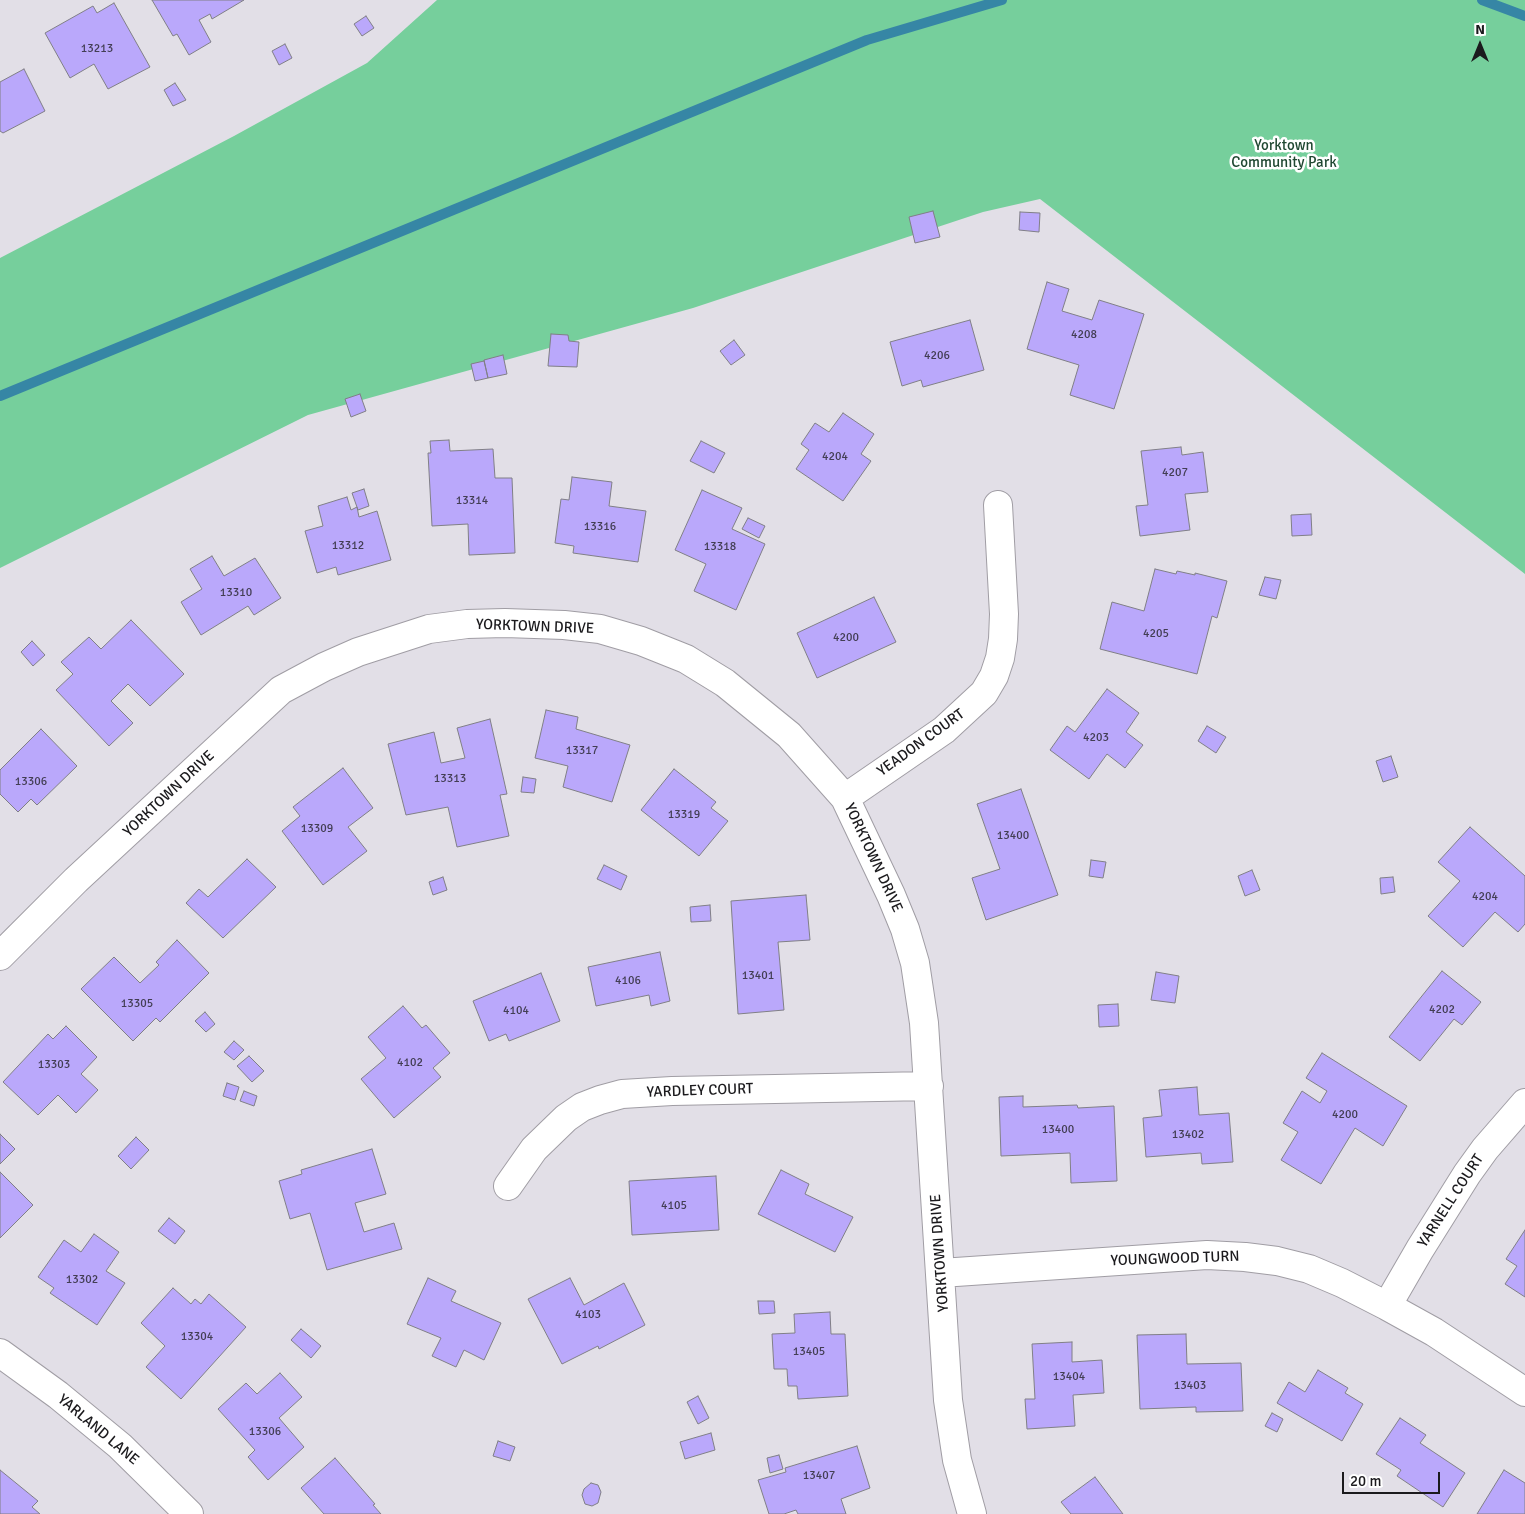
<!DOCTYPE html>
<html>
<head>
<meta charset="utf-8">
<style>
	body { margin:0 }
	#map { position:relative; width:1525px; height:1514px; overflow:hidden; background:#e2dfe7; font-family:Signika,sans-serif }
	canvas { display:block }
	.north { position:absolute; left:1455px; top:20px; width:50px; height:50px; -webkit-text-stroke:4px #fff; paint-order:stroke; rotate:0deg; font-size:14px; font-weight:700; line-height:20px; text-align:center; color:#1b1a1d }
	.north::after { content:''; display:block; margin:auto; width:18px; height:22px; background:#1b1a1d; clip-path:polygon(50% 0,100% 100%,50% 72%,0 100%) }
	.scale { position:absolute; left:1342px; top:1472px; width:98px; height:22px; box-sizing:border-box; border:2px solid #1b1a1d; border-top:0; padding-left:6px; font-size:15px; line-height:18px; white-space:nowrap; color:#1b1a1d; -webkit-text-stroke:4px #fff; paint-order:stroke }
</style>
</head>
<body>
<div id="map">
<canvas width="1525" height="1514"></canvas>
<div class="north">N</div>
<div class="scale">20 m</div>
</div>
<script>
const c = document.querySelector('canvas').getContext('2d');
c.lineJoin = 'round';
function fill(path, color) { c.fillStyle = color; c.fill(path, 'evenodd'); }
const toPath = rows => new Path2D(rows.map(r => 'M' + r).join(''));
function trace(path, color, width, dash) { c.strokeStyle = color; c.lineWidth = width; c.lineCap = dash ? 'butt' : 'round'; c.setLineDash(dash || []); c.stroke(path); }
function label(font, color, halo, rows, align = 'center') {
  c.font = font + ' Signika,sans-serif'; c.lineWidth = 5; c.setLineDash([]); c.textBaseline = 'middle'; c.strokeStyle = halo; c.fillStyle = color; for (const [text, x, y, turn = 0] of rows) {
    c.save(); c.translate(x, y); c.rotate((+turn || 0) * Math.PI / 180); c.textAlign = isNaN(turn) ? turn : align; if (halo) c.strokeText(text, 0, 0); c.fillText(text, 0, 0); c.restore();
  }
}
const green = toPath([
	[437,0,1525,0,1525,574,1040,199,983,212,693,308,308,415,0,568,0,258,234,136,367,63]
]);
const stream = toPath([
	[1482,0,1525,16],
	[0,396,867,40,1002,0]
]);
const building = toPath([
	[152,0,244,0,212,19,210,14,199,20,211,42,189,55,177,34,173,36,152,0],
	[114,3,150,67,108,89,94,64,70,78,45,33,93,6,97,13,114,3],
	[366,16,374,28,362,36,354,24,366,16],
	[285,44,292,58,279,65,272,51,285,44],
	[24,69,45,111,3,133,0,131,0,82,24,69],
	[175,83,186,100,173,106,164,90,175,83],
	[933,211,940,237,915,243,909,217,933,211],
	[1020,212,1040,213,1039,232,1019,230,1020,212],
	[1047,282,1069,289,1062,311,1092,320,1099,300,1144,314,1114,409,1070,395,1079,365,1027,349,1047,282],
	[970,320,984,370,923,387,921,380,902,386,890,342,970,320],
	[551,334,568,335,569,341,579,342,577,367,548,366,551,334],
	[734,340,745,355,731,365,720,351,734,340],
	[503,355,507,374,488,378,484,360,503,355],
	[484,361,488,378,475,381,471,364,484,361],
	[360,394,366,411,351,417,345,399,360,394],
	[843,413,874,434,861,454,871,461,843,501,796,469,809,450,801,444,815,423,829,432,843,413],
	[449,440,450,451,493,449,495,478,512,478,515,553,469,555,468,524,432,526,428,453,431,453,430,441,449,440],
	[701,441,725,453,714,473,690,461,701,441],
	[1181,447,1182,455,1203,452,1208,492,1185,494,1190,530,1140,536,1136,506,1148,505,1141,451,1181,447],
	[572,477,612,482,609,506,646,511,638,562,573,553,574,546,555,543,561,499,569,500,572,477],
	[364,489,369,506,358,510,352,493,364,489],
	[702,490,742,508,732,529,765,544,736,610,694,591,706,564,675,550,702,490],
	[347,497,351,510,357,507,359,517,377,511,391,560,338,575,336,567,317,573,305,531,323,526,318,506,347,497],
	[1311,514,1312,535,1292,536,1291,515,1311,514],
	[748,518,765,526,759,538,742,529,748,518],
	[212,556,224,576,255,558,281,598,254,615,248,606,201,635,181,602,202,589,190,569,212,556],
	[1155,569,1176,574,1177,571,1195,575,1195,573,1227,581,1217,618,1212,616,1197,674,1100,649,1112,602,1144,611,1155,569],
	[1265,577,1281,580,1276,599,1259,595,1265,577],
	[874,597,896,642,817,678,797,633,874,597],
	[131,620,184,674,150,706,128,684,111,701,133,723,109,746,56,690,73,674,61,662,89,637,101,649,131,620],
	[32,641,45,655,33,666,21,652,32,641],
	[1107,689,1139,713,1126,732,1143,745,1125,768,1107,754,1089,779,1050,750,1067,726,1075,732,1107,689],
	[546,710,578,717,576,729,630,745,612,802,563,787,568,766,535,758,546,710],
	[490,719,507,794,500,795,509,836,457,847,448,807,406,815,388,744,434,732,441,763,465,758,457,728,490,719],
	[1207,726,1226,737,1216,753,1198,741,1207,726],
	[41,729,77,766,37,805,31,799,18,812,0,794,0,770,41,729],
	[1391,756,1398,777,1383,782,1376,761,1391,756],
	[343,768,373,808,348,827,367,851,323,885,282,831,300,816,293,807,343,768],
	[674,769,716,802,711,808,728,821,699,856,641,810,674,769],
	[523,777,536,779,534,793,521,792,523,777],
	[1021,789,1058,895,986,920,972,878,1000,869,977,804,1021,789],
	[1470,827,1525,876,1525,924,1518,932,1495,912,1463,947,1428,916,1460,881,1438,862,1470,827],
	[247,859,276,887,223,938,186,903,199,889,208,897,247,859],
	[1091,860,1106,862,1103,878,1089,876,1091,860],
	[604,865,627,876,621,890,597,879,604,865],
	[1252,870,1260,890,1245,896,1238,876,1252,870],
	[443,877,447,890,433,895,429,882,443,877],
	[1393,877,1395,892,1381,894,1380,878,1393,877],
	[806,895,810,940,778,942,784,1010,738,1014,731,901,806,895],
	[710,905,711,921,691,922,690,907,710,905],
	[177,940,209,973,160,1022,156,1018,133,1041,81,989,114,957,140,983,159,965,156,962,177,940],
	[660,952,670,1001,651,1006,649,995,596,1006,588,967,660,952],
	[1442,971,1481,1002,1462,1025,1454,1019,1420,1061,1389,1037,1442,971],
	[1156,972,1179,976,1175,1003,1151,1000,1156,972],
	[541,973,560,1021,509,1041,506,1034,489,1041,473,1001,541,973],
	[1118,1004,1119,1026,1099,1027,1098,1005,1118,1004],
	[403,1006,422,1028,426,1025,450,1053,433,1068,441,1077,394,1118,361,1079,386,1058,368,1037,403,1006],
	[205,1012,215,1024,206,1032,195,1021,205,1012],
	[66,1026,97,1057,81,1074,98,1090,76,1113,58,1095,38,1115,3,1082,48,1034,53,1039,66,1026],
	[234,1041,244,1050,234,1060,224,1052,234,1041],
	[1322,1053,1407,1106,1383,1146,1355,1128,1321,1184,1281,1160,1298,1132,1283,1123,1302,1091,1320,1103,1327,1091,1306,1078,1322,1053],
	[249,1056,264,1071,252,1082,237,1066,249,1056],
	[227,1083,239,1087,235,1100,223,1096,227,1083],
	[1197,1087,1199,1115,1229,1113,1233,1162,1202,1164,1201,1153,1146,1157,1143,1118,1162,1116,1159,1090,1197,1087],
	[244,1091,257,1096,254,1106,240,1101,244,1091],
	[1023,1096,1023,1107,1077,1105,1078,1108,1114,1106,1117,1181,1071,1183,1070,1153,1001,1156,999,1097,1023,1096],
	[0,1134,15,1149,0,1164,0,1134],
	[136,1137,149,1150,131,1169,118,1156,136,1137],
	[372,1149,386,1194,355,1203,364,1232,394,1223,402,1249,327,1270,310,1213,290,1219,279,1181,302,1174,301,1170,372,1149],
	[781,1170,809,1184,805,1194,853,1217,835,1252,758,1214,781,1170],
	[0,1172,33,1205,0,1238,0,1172],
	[716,1176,719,1230,632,1235,629,1181,716,1176],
	[169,1218,185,1231,175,1244,158,1231,169,1218],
	[1525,1230,1525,1297,1505,1284,1517,1266,1506,1259,1525,1230],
	[94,1234,119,1252,106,1271,125,1283,97,1325,50,1293,54,1288,38,1277,64,1240,81,1252,94,1234],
	[428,1278,456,1291,451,1301,501,1323,484,1360,464,1350,456,1367,432,1356,441,1338,407,1324,428,1278],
	[570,1278,584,1305,624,1283,645,1325,599,1349,598,1346,562,1364,528,1299,570,1278],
	[173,1288,191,1304,195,1299,201,1304,209,1294,246,1327,181,1399,146,1367,165,1346,141,1323,173,1288],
	[758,1301,774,1301,775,1313,759,1314,758,1301],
	[830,1312,831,1334,845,1334,848,1396,798,1399,797,1386,788,1386,787,1369,774,1369,772,1334,795,1333,794,1314,830,1312],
	[301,1329,321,1346,311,1358,291,1340,301,1329],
	[1186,1334,1187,1364,1241,1363,1243,1411,1196,1412,1196,1407,1140,1409,1137,1335,1186,1334],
	[1072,1342,1072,1362,1102,1360,1104,1393,1073,1395,1075,1426,1027,1429,1025,1399,1035,1399,1032,1344,1072,1342],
	[1318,1370,1348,1388,1345,1393,1363,1404,1342,1441,1277,1403,1289,1382,1305,1392,1318,1370],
	[280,1373,302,1397,279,1418,304,1447,268,1480,248,1457,255,1450,218,1409,246,1383,257,1394,280,1373],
	[698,1396,709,1418,698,1424,687,1402,698,1396],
	[1272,1413,1283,1419,1277,1432,1265,1426,1272,1413],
	[1400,1418,1426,1435,1420,1443,1465,1473,1443,1507,1397,1476,1401,1470,1376,1454,1400,1418],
	[711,1433,715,1450,685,1459,680,1442,711,1433],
	[498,1441,515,1447,510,1461,493,1456,498,1441],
	[857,1446,870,1488,841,1499,846,1514,798,1514,796,1510,784,1514,769,1514,758,1480,786,1472,785,1468,857,1446],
	[779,1455,783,1469,770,1473,767,1458,779,1455],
	[335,1458,375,1504,373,1505,381,1514,324,1514,301,1488,335,1458],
	[0,1470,38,1501,32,1507,40,1514,0,1514,0,1470],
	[1504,1470,1525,1483,1525,1514,1477,1514,1504,1470],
	[1095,1477,1123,1514,1071,1514,1061,1502,1095,1477],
	[591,1483,598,1485,601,1492,598,1503,592,1506,585,1504,582,1495,584,1489,591,1483]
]);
const street = toPath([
	[845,798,944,730,984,693,994,676,1000,658,1003,639,1004,614,998,505],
	[0,956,76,880,281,690,324,667,358,652,429,629,467,624,505,623,564,625,600,629,641,641,686,659,725,683,789,735,845,798,891,895,905,929,915,963,924,1023,948,1400,957,1460,972,1514],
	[508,1186,534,1149,566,1118,582,1107,600,1100,622,1094,672,1091,929,1086],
	[941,1273,1207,1255,1245,1257,1277,1261,1309,1269,1342,1283,1387,1306,1434,1332,1525,1392],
	[1387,1306,1420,1249,1467,1174,1485,1149,1525,1103],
	[0,1353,58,1395,120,1446,189,1514]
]);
const numberNames = [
	["13213",97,49],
	["4208",1084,335],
	["4206",937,356],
	["4204",835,457],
	["4207",1175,473],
	["13314",472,501],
	["13316",600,527],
	["13312",348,546],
	["13318",720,547],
	["13310",236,593],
	["4205",1156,634],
	["4200",846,638],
	["4203",1096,738],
	["13317",582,751],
	["13313",450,779],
	["13306",31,782],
	["13319",684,815],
	["13309",317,829],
	["13400",1013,836],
	["4204",1485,897],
	["13401",758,976],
	["4106",628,981],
	["13305",137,1004],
	["4202",1442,1010],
	["4104",516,1011],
	["4102",410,1063],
	["13303",54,1065],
	["4200",1345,1115],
	["13400",1058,1130],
	["13402",1188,1135],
	["4105",674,1206],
	["13302",82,1280],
	["4103",588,1315],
	["13304",197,1337],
	["13405",809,1352],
	["13404",1069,1377],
	["13403",1190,1386],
	["13306",265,1432],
	["13407",819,1476]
];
const parkNames = [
	["Yorktown",1284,146],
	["Community Park",1284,163]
];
const streetNames = [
	["YORKTOWN DRIVE",535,627,2],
	["YEADON COURT",921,743,-36],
	["YORKTOWN DRIVE",169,794,-43],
	["YORKTOWN DRIVE",873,858,65],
	["YARDLEY COURT",700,1091,-2],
	["YARNELL COURT",1451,1201,-57],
	["YORKTOWN DRIVE",940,1253,-94],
	["YOUNGWOOD TURN",1175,1259,-2],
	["YARLAND LANE",98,1430,40]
];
fill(green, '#76cf9c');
trace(stream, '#3686a5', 10);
fill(building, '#baa8fb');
trace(building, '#807f86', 1);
trace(street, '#a09da4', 30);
trace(street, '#fff', 28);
label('12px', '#433e54', null, numberNames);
label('15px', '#204832', '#fff', parkNames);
label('15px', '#1b1a1d', '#fff', streetNames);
</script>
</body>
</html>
